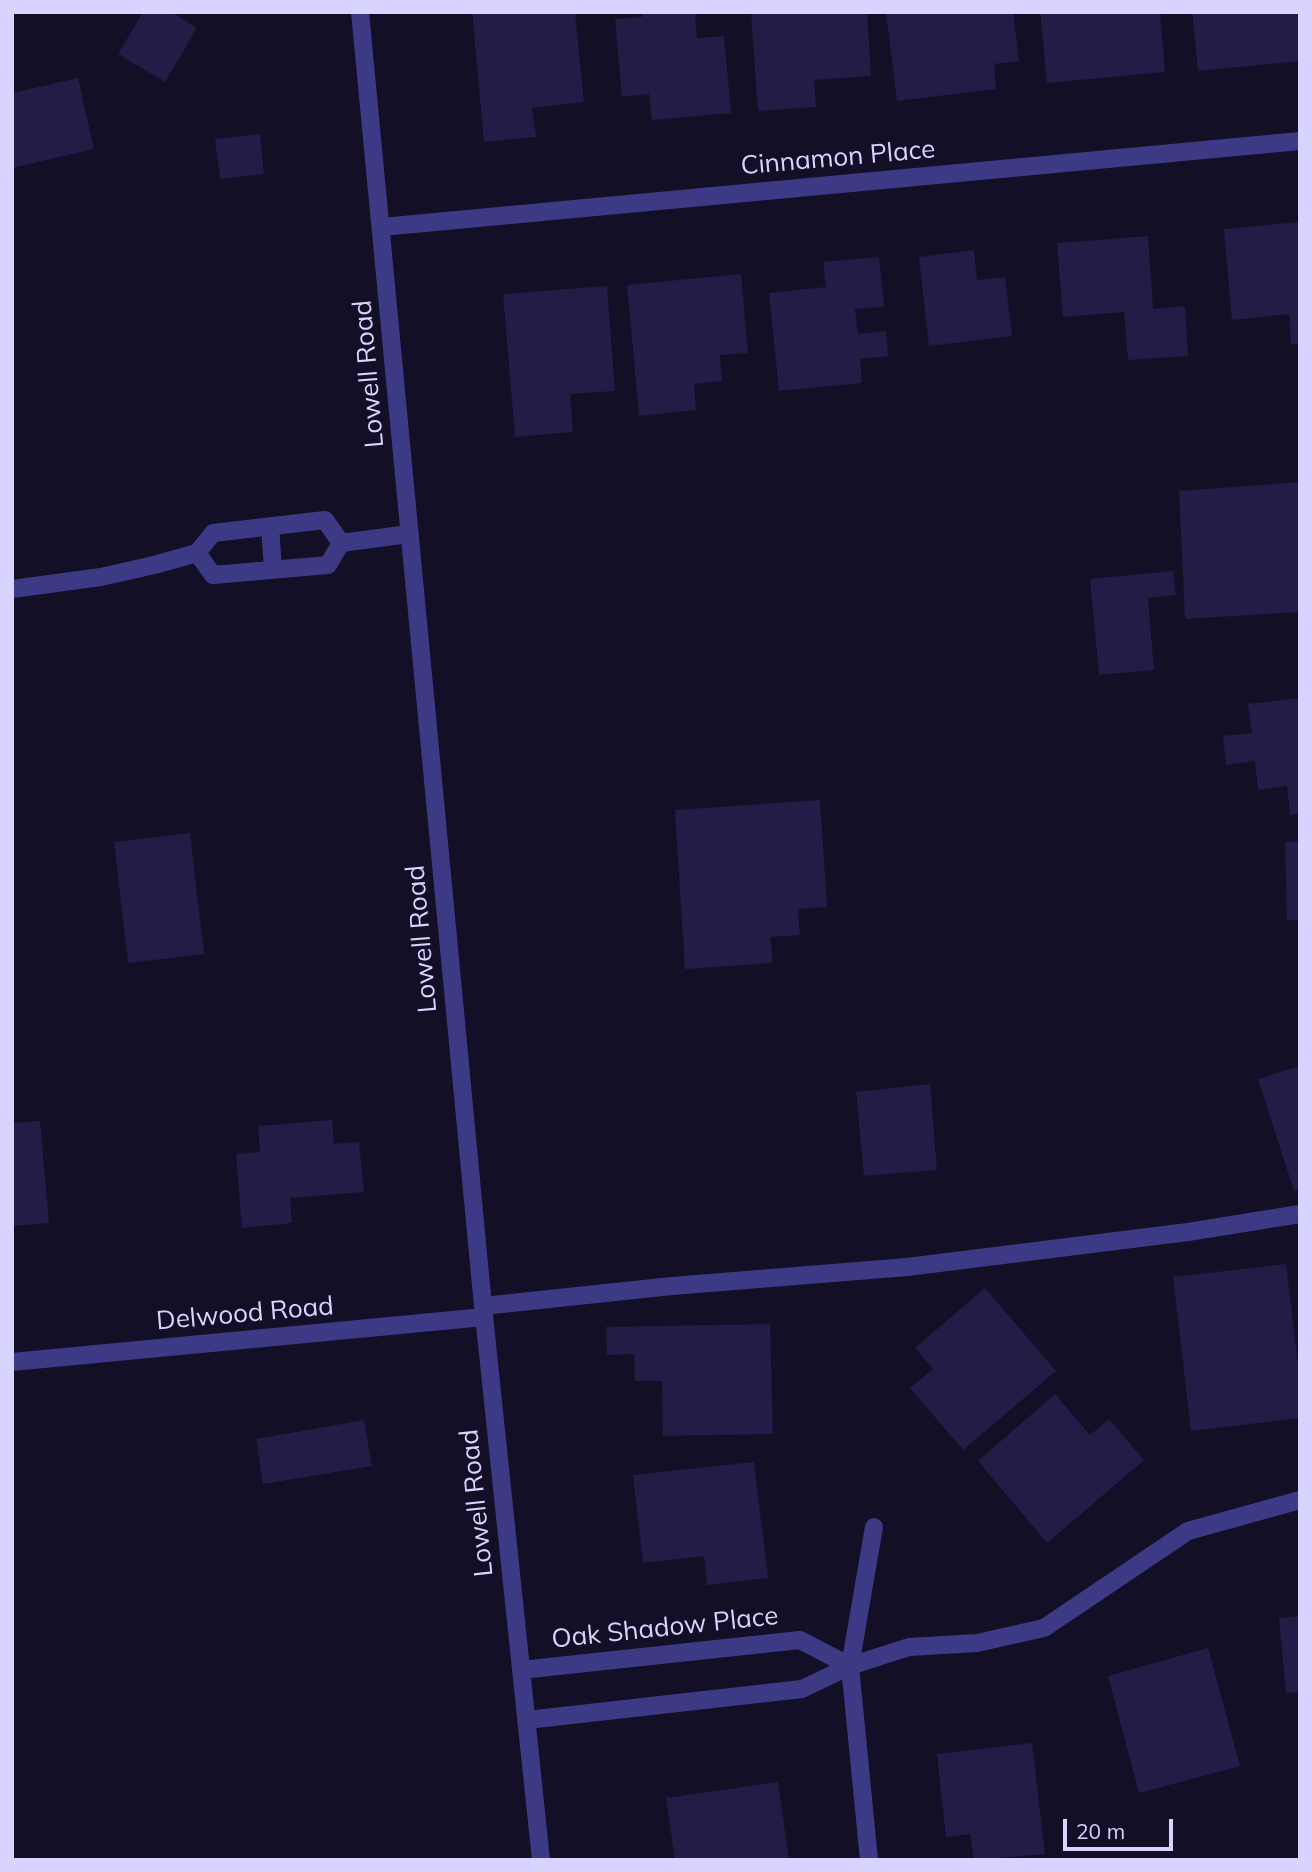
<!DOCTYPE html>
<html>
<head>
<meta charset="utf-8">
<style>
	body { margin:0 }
	#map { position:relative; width:1312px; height:1872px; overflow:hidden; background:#130f26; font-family:Mulish,sans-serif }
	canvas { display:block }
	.frame { position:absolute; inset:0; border:14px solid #d9d4ff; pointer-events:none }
	.scale { position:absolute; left:1063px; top:1819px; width:110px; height:32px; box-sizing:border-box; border:4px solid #d9d4ff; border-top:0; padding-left:9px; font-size:21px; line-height:24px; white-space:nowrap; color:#d9d4ff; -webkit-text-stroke:5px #130f26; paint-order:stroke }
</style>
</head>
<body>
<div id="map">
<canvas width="1312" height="1872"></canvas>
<div class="frame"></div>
<div class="scale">20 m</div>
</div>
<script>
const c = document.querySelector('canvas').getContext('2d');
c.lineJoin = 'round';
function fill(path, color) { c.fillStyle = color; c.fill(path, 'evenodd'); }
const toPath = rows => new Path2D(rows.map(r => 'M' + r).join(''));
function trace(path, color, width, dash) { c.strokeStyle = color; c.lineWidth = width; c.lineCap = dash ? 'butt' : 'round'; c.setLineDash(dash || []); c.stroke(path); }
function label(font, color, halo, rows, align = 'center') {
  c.font = font + ' Mulish,sans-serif'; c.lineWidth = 7; c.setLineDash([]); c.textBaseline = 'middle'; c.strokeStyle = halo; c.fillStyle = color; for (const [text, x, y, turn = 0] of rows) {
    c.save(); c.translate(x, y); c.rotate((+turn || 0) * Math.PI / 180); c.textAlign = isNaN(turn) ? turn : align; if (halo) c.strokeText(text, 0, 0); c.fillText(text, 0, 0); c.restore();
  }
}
const building = toPath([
	[143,12,171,12,197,28,165,82,118,54],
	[472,12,575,12,584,102,532,108,536,137,484,142],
	[642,12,695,12,697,38,724,36,731,113,652,120,649,94,622,97,615,19,642,17],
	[751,12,867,12,871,76,814,80,816,107,758,111],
	[886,12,1013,12,1019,61,994,64,996,89,897,101],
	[1040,12,1160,12,1165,72,1047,83],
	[1192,12,1300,12,1300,61,1198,71],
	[78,78,94,149,12,168,12,93],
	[260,134,264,174,220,179,215,139],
	[1300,222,1300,344,1291,344,1289,314,1232,320,1224,229],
	[1148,236,1153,309,1185,306,1188,356,1128,360,1124,312,1063,317,1057,243],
	[974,250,977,280,1005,277,1012,336,929,346,919,257],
	[879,257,884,307,855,309,858,334,886,331,888,356,860,359,862,383,779,391,769,293,826,287,823,262],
	[741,274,748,353,720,355,722,381,694,384,696,410,639,416,627,285],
	[607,286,615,391,570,394,573,432,515,437,503,294],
	[1300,482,1300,612,1185,619,1179,491],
	[1173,571,1176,595,1148,598,1154,670,1099,675,1090,579],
	[1300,698,1300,814,1290,815,1287,786,1258,790,1255,761,1226,765,1223,736,1252,733,1248,704],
	[820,800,827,907,798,909,800,935,770,937,773,963,685,969,675,810],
	[190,833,204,954,128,963,114,842],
	[1300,841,1300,920,1287,920,1285,842],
	[1300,1066,1300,1190,1294,1191,1258,1079],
	[930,1084,937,1170,864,1176,856,1092],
	[332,1120,334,1144,359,1142,364,1192,290,1198,292,1223,242,1228,236,1154,260,1152,258,1126],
	[40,1121,49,1223,12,1226,12,1123],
	[1286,1264,1300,1381,1300,1418,1191,1431,1173,1277],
	[985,1288,1056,1371,963,1450,910,1388,933,1369,915,1348],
	[770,1324,773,1434,663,1436,662,1381,635,1381,634,1354,607,1355,606,1327],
	[1055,1394,1090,1435,1109,1419,1144,1460,1047,1543,978,1461],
	[364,1420,372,1466,263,1484,256,1439],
	[754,1462,768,1578,707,1585,704,1556,643,1563,633,1475],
	[1300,1616,1300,1692,1286,1693,1279,1618],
	[1208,1648,1240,1766,1139,1793,1108,1676],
	[1032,1743,1045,1854,974,1860,970,1834,946,1837,937,1754],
	[778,1782,789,1860,675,1860,666,1798]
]);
const minor = toPath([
	[360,12,483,1306,541,1860],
	[382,227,1300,141],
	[270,526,273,569],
	[341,543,409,534],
	[197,553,213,575,328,565,341,543],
	[12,589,101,577,154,565,197,553,213,533,325,520,341,543],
	[483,1306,672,1286,907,1267,1188,1232,1300,1214],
	[12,1362,484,1317],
	[521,1670,800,1640,850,1666],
	[527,1720,802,1689,850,1666,909,1647,977,1643,1044,1628,1188,1531,1300,1500],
	[869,1860,850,1666,874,1527]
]);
const streetNames = [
	["Cinnamon Place",838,158,-5],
	["Lowell Road",369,374,-95],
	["Lowell Road",422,939,-95],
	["Delwood Road",245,1314,-5],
	["Lowell Road",477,1503,-96],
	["Oak Shadow Place",665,1628,-6]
];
fill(building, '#241b47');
trace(minor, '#3d3a85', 18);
label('26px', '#d9d4ff', '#130f26', streetNames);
</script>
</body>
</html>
